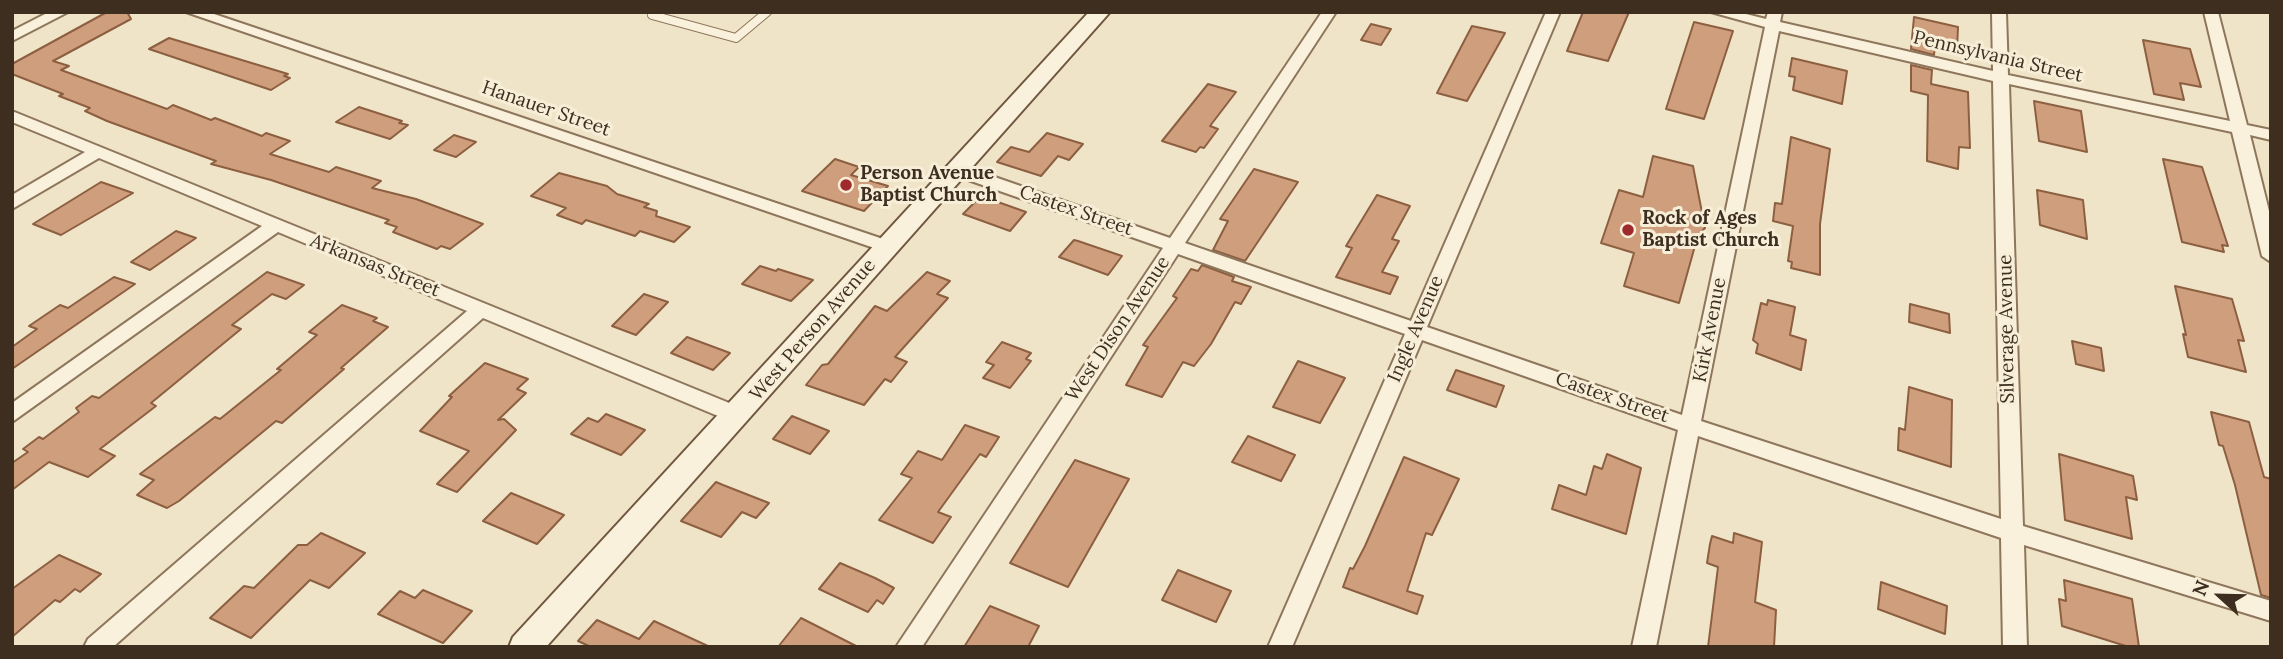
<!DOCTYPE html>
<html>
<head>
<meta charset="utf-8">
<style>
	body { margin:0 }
	#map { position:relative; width:2283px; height:659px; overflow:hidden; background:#f0e4c8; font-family:Lora,serif }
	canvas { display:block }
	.frame { position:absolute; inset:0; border:14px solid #3d2e20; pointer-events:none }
	.north { position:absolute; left:2185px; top:561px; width:70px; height:70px; -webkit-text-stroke:5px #f7eed8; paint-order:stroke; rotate:292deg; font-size:19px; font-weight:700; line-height:28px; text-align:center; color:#3d2e20 }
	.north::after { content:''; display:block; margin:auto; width:24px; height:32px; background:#3d2e20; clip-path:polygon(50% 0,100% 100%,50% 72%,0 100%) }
</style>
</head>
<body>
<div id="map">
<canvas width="2283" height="659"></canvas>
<div class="frame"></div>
<div class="north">N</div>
</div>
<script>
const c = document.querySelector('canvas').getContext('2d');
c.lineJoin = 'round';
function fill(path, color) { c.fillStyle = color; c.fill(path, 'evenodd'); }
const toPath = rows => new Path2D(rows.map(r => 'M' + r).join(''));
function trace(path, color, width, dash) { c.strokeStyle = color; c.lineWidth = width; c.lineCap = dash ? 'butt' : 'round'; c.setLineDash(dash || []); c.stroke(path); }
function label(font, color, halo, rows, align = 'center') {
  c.font = font + ' Lora,serif'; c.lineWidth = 6; c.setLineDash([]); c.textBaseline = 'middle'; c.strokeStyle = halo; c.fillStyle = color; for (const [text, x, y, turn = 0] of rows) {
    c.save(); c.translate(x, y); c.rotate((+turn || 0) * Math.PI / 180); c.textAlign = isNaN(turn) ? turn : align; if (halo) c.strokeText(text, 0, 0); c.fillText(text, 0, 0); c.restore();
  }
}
const building = toPath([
	[107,12,127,12,131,19,53,61,69,66,61,70,167,109,173,105,211,120,215,118,262,136,266,133,290,141,270,154,329,172,336,167,381,181,372,188,416,199,483,224,450,249,441,246,437,249,393,232,397,227,385,223,389,220,271,180,211,164,216,161,107,121,85,111,90,108,59,96,63,94,12,74,12,64,107,12],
	[1583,12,1629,12,1608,61,1567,51,1583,12],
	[1914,17,1958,27,1957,51,1935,46,1934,55,1911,49,1914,17],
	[1694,22,1733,31,1704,119,1666,109,1694,22],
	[1371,24,1391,29,1381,45,1361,40,1371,24],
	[1472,26,1505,33,1467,101,1437,93,1472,26],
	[169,38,288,74,284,76,290,78,271,90,149,49,169,38],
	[2143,40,2190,49,2201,87,2180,83,2184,100,2154,94,2143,40],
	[1792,58,1847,71,1842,104,1793,90,1795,77,1789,76,1792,58],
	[1911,65,1932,70,1931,84,1968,92,1970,148,1959,147,1958,169,1927,161,1928,95,1911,91,1911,65],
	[1208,84,1236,92,1210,126,1218,129,1204,148,1200,147,1196,152,1162,141,1208,84],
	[2034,101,2081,111,2087,152,2039,141,2034,101],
	[359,107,402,121,399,123,408,125,390,139,336,122,359,107],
	[1047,133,1083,144,1069,160,1058,156,1041,176,997,162,1011,147,1029,152,1047,133],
	[454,135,476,142,456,157,434,150,454,135],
	[1791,137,1830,149,1820,224,1820,275,1791,268,1792,262,1788,261,1793,226,1773,221,1775,203,1782,204,1791,137],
	[1653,156,1693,166,1705,228,1698,235,1679,303,1624,286,1634,253,1601,243,1619,190,1643,197,1653,156],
	[835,159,859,167,851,175,888,186,864,211,802,191,835,159],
	[2163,159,2202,167,2228,246,2222,245,2224,252,2182,242,2163,159],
	[1254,169,1298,182,1245,261,1213,250,1228,221,1220,219,1254,169],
	[559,173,607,186,617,194,649,204,644,207,657,211,656,216,690,227,674,242,640,231,635,236,586,220,582,224,557,215,566,208,531,196,559,173],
	[101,182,133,193,61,235,33,224,101,182],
	[2037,190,2083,200,2087,239,2040,225,2037,190],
	[1377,195,1410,206,1392,239,1399,241,1382,272,1398,277,1390,294,1336,277,1352,248,1346,246,1377,195],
	[981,196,1026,212,1010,231,963,214,981,196],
	[176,231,196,238,150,270,131,262,176,231],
	[1074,240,1078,241,1122,256,1108,275,1059,257,1074,240],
	[1202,265,1234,277,1232,281,1251,287,1241,304,1235,302,1211,344,1194,366,1183,362,1162,397,1126,385,1148,347,1143,345,1177,298,1173,296,1191,269,1198,271,1202,265],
	[760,266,776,271,778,269,813,280,791,301,742,284,760,266],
	[267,272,304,285,286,299,272,294,232,325,241,329,151,403,156,406,100,449,115,456,88,477,49,462,12,490,12,463,28,452,23,449,39,437,43,439,79,412,76,408,92,396,99,398,267,272],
	[927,272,950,281,937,294,948,298,895,357,907,362,891,382,885,379,864,405,806,385,822,365,828,364,875,306,887,311,927,272],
	[114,277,135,284,12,369,12,347,37,329,29,326,60,305,68,308,114,277],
	[2175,286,2232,299,2244,341,2238,340,2246,372,2188,357,2183,334,2186,335,2175,286],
	[644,294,668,302,636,335,612,326,644,294],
	[1768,300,1795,307,1790,335,1806,340,1801,370,1756,353,1758,344,1753,340,1761,303,1767,305,1768,300],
	[1910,304,1949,314,1950,333,1909,322,1910,304],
	[342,305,377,318,373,321,388,327,341,368,344,369,282,423,276,421,179,501,167,508,137,495,154,480,140,474,215,417,220,419,281,370,277,369,317,335,309,332,342,305],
	[687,337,730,353,713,370,671,353,687,337],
	[2072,341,2101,348,2104,371,2076,364,2072,341],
	[1002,342,1031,353,1026,359,1031,361,1010,388,983,378,994,365,986,362,1002,342],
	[1298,361,1345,378,1320,423,1273,407,1298,361],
	[485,363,528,379,517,389,526,393,498,420,504,419,516,430,457,492,437,484,469,451,420,431,452,397,449,396,485,363],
	[1456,370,1504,386,1496,407,1447,390,1456,370],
	[1909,387,1952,400,1951,467,1898,450,1899,428,1905,430,1909,387],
	[2211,412,2249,422,2264,477,2271,479,2271,598,2261,595,2235,485,2223,446,2219,445,2211,412],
	[606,414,645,430,621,455,571,434,588,418,598,422,606,414],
	[792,416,829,431,810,454,773,439,792,416],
	[965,425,999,437,986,457,980,454,938,512,951,517,933,543,879,520,912,478,901,474,918,451,942,460,965,425],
	[1248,436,1295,455,1281,481,1232,462,1248,436],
	[1607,454,1641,468,1626,534,1552,509,1559,485,1586,495,1594,466,1602,469,1607,454],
	[2059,454,2133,476,2137,500,2126,497,2132,539,2065,520,2059,454],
	[1404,457,1459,479,1432,535,1426,533,1407,591,1423,596,1417,614,1343,587,1350,568,1353,569,1365,546,1404,457],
	[1075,460,1129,479,1068,587,1010,563,1075,460],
	[716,482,723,485,769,503,756,518,742,512,721,537,681,521,716,482],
	[511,493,564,515,537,544,483,521,511,493],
	[321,533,365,553,329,588,310,580,251,638,210,618,244,586,254,588,298,545,307,545,321,533],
	[1734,533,1762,542,1755,602,1776,610,1774,647,1708,647,1718,567,1707,563,1710,544,1712,536,1733,543,1734,533],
	[59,555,101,574,80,592,75,589,60,602,55,600,12,637,12,589,59,555],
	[840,563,875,578,894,588,883,604,877,600,868,612,819,589,840,563],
	[1178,570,1231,591,1216,622,1162,600,1178,570],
	[2064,580,2132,599,2139,647,2129,647,2062,626,2059,599,2066,601,2064,580],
	[1881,582,1947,606,1945,634,1878,609,1881,582],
	[423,590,472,611,443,643,378,614,400,591,415,598,423,590],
	[990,606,1039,626,1028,647,964,647,990,606],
	[801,618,858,647,778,647,801,618],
	[597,620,639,639,654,621,710,647,591,647,578,641,597,620]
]);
const lane = toPath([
	[655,12,652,15,736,38,767,12]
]);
const street = toPath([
	[49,12,68,12,12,41,12,31,49,12],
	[186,12,208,12,892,242,895,246,886,252,880,250,186,12],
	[1322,12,1336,12,1185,243,1411,321,1546,12,1560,12,1427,327,1682,415,1765,27,1711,12,1738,12,1766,19,1768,12,1782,12,1780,22,1993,71,1992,12,2006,12,2008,75,2230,121,2204,12,2218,12,2247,125,2271,130,2271,140,2250,135,2271,219,2271,262,2262,256,2232,132,2009,84,2023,526,2271,601,2271,621,2024,545,2027,647,2003,647,2001,538,1698,436,1656,647,1632,647,1678,430,1422,340,1292,647,1268,647,1405,334,1178,254,922,647,896,647,1163,248,951,174,949,170,951,166,963,166,1170,238,1322,12],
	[1779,31,1993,81,2001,519,1701,421,1779,31],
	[12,111,744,409,747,415,744,421,737,423,730,421,483,318,113,647,84,647,88,639,467,311,278,232,12,422,12,403,262,226,99,158,12,209,12,195,85,152,12,122,12,111]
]);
const secondary = toPath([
	[1089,12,1110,12,546,647,509,647,513,637,1089,12]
]);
const markers = [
	[846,185,7,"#9e2a2b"],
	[1628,230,7,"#9e2a2b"]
];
const streetNames = [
	["Pennsylvania Street",1998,57,13],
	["Hanauer Street",546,109,19],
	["Castex Street",1076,211,19],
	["Arkansas Street",375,266,22],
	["West Dison Avenue",1118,329,-56],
	["Ingle Avenue",1416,329,-67],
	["Silverage Avenue",2007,329,-91],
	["West Person Avenue",813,330,-49],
	["Kirk Avenue",1710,330,-79],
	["Castex Street",1612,398,19]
];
const poiNames = [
	["Person Avenue",860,174],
	["Baptist Church",860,196],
	["Rock of Ages",1642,219],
	["Baptist Church",1642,241]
];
fill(building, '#cf9f7d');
trace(building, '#8d5f41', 2);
trace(lane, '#8d765c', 10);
trace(street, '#8d765c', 4);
trace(secondary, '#6f573f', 4);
trace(lane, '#faf1dc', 8);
fill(street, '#faf1dc');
fill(secondary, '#faf1dc');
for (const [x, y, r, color] of markers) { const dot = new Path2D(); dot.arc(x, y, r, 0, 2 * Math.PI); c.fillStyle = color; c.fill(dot); trace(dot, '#f7eed8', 2.5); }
label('19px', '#3d2e20', '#f7eed8', streetNames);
label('bold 19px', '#3d2e20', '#f7eed8', poiNames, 'left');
</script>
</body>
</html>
